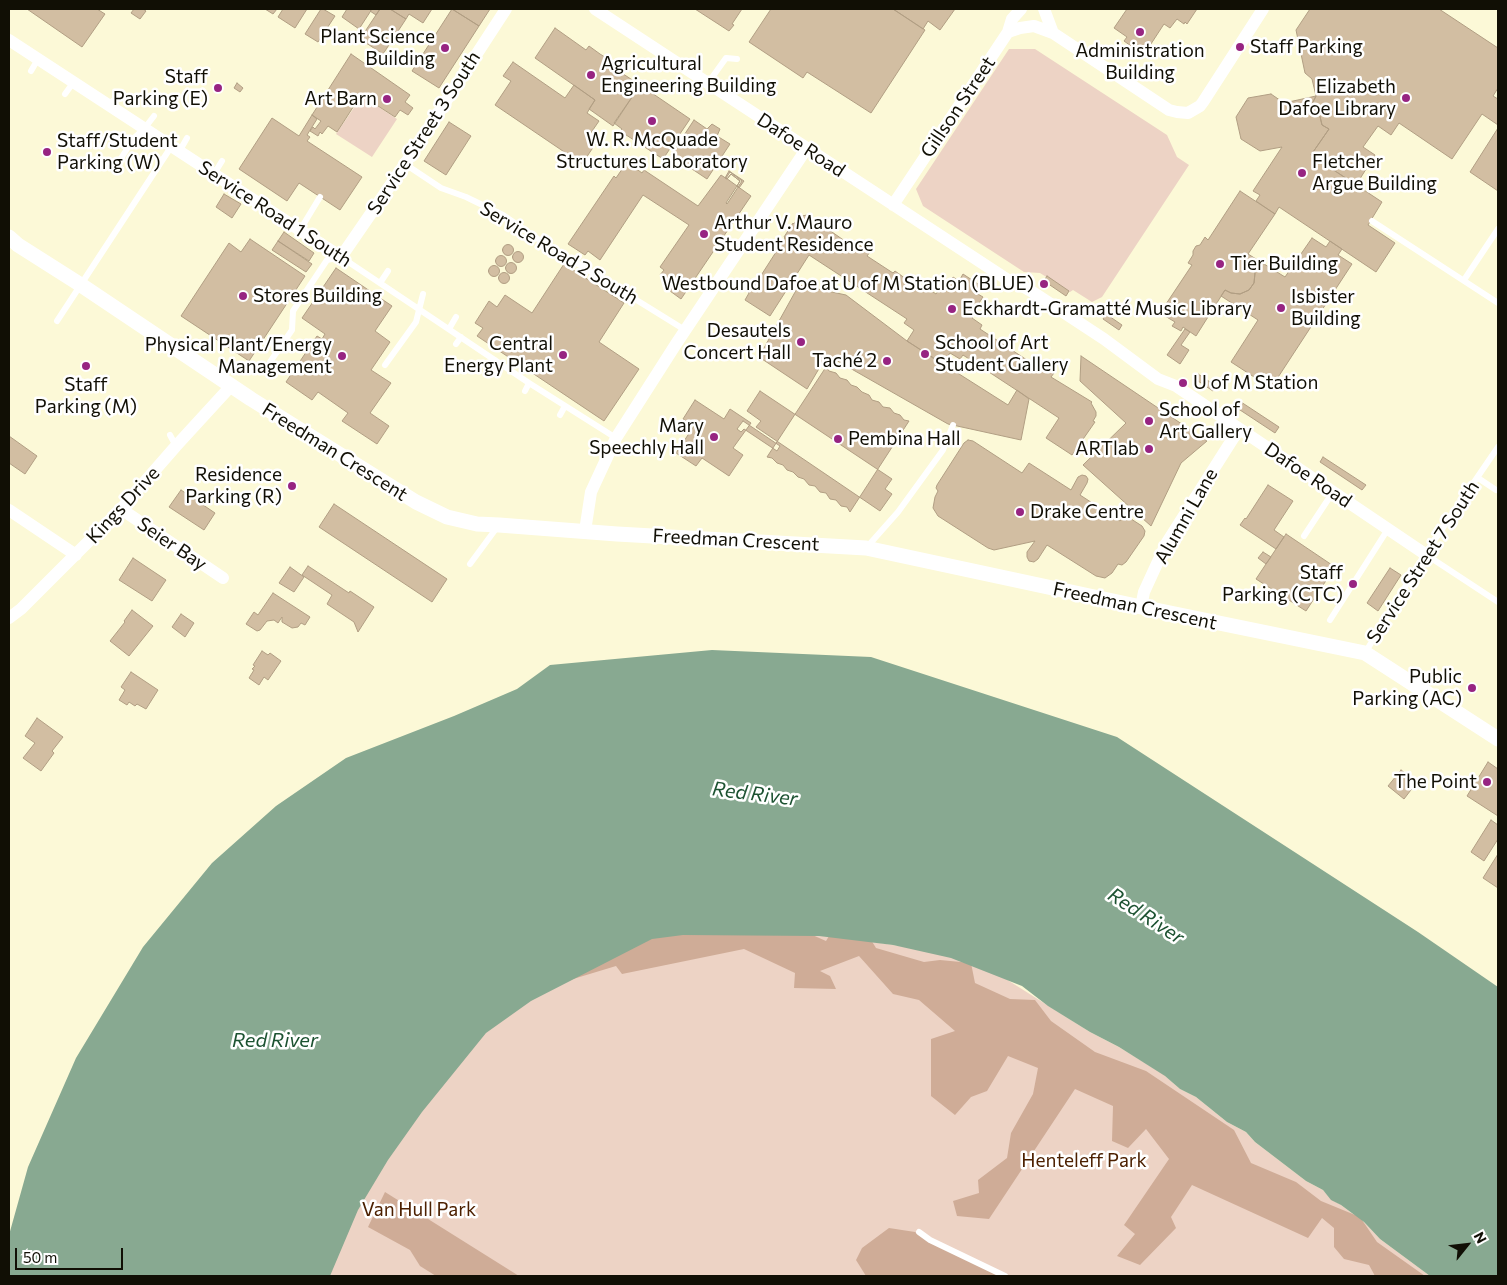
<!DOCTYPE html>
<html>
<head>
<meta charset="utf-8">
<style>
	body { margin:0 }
	#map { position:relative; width:1507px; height:1285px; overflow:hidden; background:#fcf9d7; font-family:Commissioner,sans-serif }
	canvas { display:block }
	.frame { position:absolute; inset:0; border:10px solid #110f05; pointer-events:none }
	.north { position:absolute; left:1442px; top:1220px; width:50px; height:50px; -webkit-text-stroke:4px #fff; paint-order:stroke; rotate:61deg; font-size:14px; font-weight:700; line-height:20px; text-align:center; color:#110f05 }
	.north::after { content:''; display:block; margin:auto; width:18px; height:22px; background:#110f05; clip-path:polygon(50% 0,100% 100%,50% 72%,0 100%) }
	.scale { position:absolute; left:15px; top:1248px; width:108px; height:22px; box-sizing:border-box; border:2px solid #110f05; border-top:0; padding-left:6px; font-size:15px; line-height:18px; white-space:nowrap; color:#110f05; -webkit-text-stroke:4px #fff; paint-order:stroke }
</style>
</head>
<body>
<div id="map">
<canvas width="1507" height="1285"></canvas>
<div class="frame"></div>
<div class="north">N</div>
<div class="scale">50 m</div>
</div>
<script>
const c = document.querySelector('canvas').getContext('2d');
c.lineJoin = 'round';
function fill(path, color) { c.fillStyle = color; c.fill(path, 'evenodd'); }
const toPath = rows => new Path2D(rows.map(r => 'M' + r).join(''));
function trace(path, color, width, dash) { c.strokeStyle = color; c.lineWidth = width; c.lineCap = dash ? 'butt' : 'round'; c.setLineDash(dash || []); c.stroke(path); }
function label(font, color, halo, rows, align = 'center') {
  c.font = font + ' Commissioner,sans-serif'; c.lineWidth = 5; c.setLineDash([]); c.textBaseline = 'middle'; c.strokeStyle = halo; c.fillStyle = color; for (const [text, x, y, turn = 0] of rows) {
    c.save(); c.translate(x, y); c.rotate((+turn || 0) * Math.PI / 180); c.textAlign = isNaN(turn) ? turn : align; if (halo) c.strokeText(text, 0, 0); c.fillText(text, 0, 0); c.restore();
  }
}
const green = toPath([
	[1009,49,1035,49,1167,135,1177,157,1189,165,1102,297,1092,302,1073,290,1070,292,1040,273,1024,272,923,206,916,189],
	[362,96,397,119,372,157,336,134],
	[744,922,971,957,1090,1032,1119,1047,1163,1074,1180,1089,1196,1097,1227,1122,1246,1132,1255,1142,1306,1181,1323,1190,1331,1199,1341,1205,1364,1222,1380,1239,1430,1276,319,1276,353,1194,518,986]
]);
const forest = toPath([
	[838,921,863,927,876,948,924,962,940,960,971,963,975,983,1010,999,1035,1000,1051,1021,1095,1052,1146,1071,1234,1130,1251,1163,1296,1182,1321,1201,1360,1217,1377,1242,1425,1276,1375,1276,1369,1265,1344,1259,1334,1247,1334,1228,1322,1218,1308,1238,1192,1185,1171,1217,1176,1228,1140,1265,1117,1256,1135,1234,1124,1225,1169,1159,1146,1129,1128,1148,1112,1141,1113,1106,1075,1089,989,1219,957,1216,953,1201,979,1193,978,1180,1007,1158,1011,1133,1033,1094,1038,1068,1008,1056,987,1091,971,1097,955,1115,931,1096,931,1039,955,1031,919,1000,893,994,859,956,820,971,830,976,836,989,794,988,795,973,744,949,622,974,616,966,550,986,638,937,792,926,826,941],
	[385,1192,519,1276,436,1276,420,1266,410,1250,368,1227],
	[889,1228,915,1232,1001,1276,866,1276,856,1260,862,1248]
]);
const water = toPath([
	[712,650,871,657,1117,737,1418,932,1498,987,1498,1276,1430,1276,1380,1239,1364,1222,1341,1205,1331,1200,1323,1190,1306,1181,1255,1142,1246,1132,1227,1122,1196,1097,1180,1089,1165,1076,1119,1047,1090,1032,1048,1006,1022,986,951,958,893,945,819,936,683,935,652,939,531,1001,486,1033,422,1112,388,1160,358,1210,330,1276,9,1276,9,1235,28,1167,76,1058,143,947,212,863,276,806,346,758,454,716,517,689,550,665]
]);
const building = toPath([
	[27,9,97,9,105,14,82,47,27,9],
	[134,9,143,9,146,11,140,19,131,13,134,9],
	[265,9,277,9,273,14,265,9],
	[283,9,307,9,295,28,278,17,283,9],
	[321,9,323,9,335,16,318,42,305,34,321,9],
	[347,9,372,9,359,29,342,17,347,9],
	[372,9,380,9,376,15,370,11,372,9],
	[380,9,390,9,406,19,383,54,360,39,380,9],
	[390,9,432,9,423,23,409,14,406,19,390,9],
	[452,9,490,9,479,26,452,9],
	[452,9,479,26,439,88,412,71,452,9],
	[695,9,742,9,732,24,734,25,729,31,695,9],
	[771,9,893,9,925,30,871,113,807,72,803,78,749,42,771,9],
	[893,9,955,9,940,30,928,21,923,29,893,9],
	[1127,9,1197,9,1187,24,1185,22,1184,24,1177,19,1170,28,1164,24,1147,50,1134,42,1131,46,1124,41,1127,37,1114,28,1127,9],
	[1310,9,1439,9,1498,48,1498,88,1493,96,1498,99,1498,125,1482,114,1452,159,1399,123,1391,135,1378,126,1363,147,1375,155,1356,185,1311,155,1329,129,1322,125,1318,108,1313,109,1312,104,1316,96,1312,79,1305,73,1296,30,1310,9],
	[555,28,586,50,589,46,600,54,611,61,608,64,640,85,613,126,589,109,595,100,535,58,555,28],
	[351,54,410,95,405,102,413,108,408,115,400,110,395,117,361,95,337,132,328,126,322,134,320,132,318,136,310,131,313,127,315,129,321,121,312,115,351,54],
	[513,62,565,98,574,85,595,100,587,113,599,121,588,137,596,143,582,164,495,105,511,81,503,76,513,62],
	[237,83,243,88,240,92,234,88,237,83],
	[639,87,645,91,646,89,690,119,663,159,620,131,622,129,614,123,639,87],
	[1271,94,1284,103,1316,96,1312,104,1313,109,1318,108,1322,125,1329,129,1311,155,1382,202,1368,225,1395,243,1376,272,1279,207,1275,214,1256,201,1260,195,1253,191,1282,147,1260,151,1241,139,1236,117,1248,98,1271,94],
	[312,115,317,119,307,135,310,137,307,141,362,177,340,210,299,183,287,201,239,169,272,118,299,136,312,115],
	[694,120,707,129,712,124,720,129,717,136,730,144,707,179,671,155,694,120],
	[449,122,471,136,446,175,424,161,449,122],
	[1498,128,1498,191,1470,172,1498,128],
	[627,162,642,173,644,170,698,206,721,175,727,179,731,174,740,181,737,186,751,196,681,299,670,291,674,285,660,275,664,270,660,267,689,225,643,195,600,260,588,251,585,255,568,244,614,176,616,178,627,162],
	[729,171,744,181,739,188,737,186,740,181,731,174,727,179,725,178,729,171],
	[730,172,742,181,727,204,726,203,737,186,726,178,730,172],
	[1240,191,1275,214,1244,260,1251,265,1255,273,1254,283,1249,290,1240,294,1231,293,1225,290,1196,336,1183,327,1181,331,1172,326,1175,322,1160,313,1192,265,1188,263,1193,255,1193,251,1196,246,1200,245,1205,237,1208,240,1240,191],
	[224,194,241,204,232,218,216,207,224,194],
	[807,215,807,217,811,219,812,218,852,246,855,242,865,249,870,252,867,256,893,273,895,271,924,292,927,288,936,294,944,283,947,285,953,277,959,281,963,274,981,286,976,293,983,297,977,306,979,307,972,318,982,325,980,329,1036,366,1038,363,1054,373,1051,377,1092,402,1091,403,1096,412,1096,416,1093,421,1095,422,1072,455,1046,438,1059,418,963,355,960,359,950,353,942,364,907,341,914,330,904,323,907,319,809,255,770,316,745,300,749,293,748,292,758,276,760,277,785,238,784,237,793,223,794,224,797,219,797,217,807,215],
	[284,232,314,253,309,261,278,241,284,232],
	[1312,238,1326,247,1330,241,1342,249,1338,255,1352,264,1271,388,1231,362,1258,320,1221,296,1225,290,1231,293,1240,294,1249,290,1254,283,1255,273,1251,265,1244,260,1248,254,1285,277,1312,238],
	[250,239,305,276,249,361,181,316,229,243,241,252,250,239],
	[278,241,312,264,306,272,272,250,278,241],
	'502.5 250a5.5 5.5 0 1 1 11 0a5.5 5.5 0 1 1-11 0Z',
	'512.5 257a5.5 5.5 0 1 1 11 0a5.5 5.5 0 1 1-11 0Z',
	'495.5 261a5.5 5.5 0 1 1 11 0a5.5 5.5 0 1 1-11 0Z',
	'505.5 268a5.5 5.5 0 1 1 11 0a5.5 5.5 0 1 1-11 0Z',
	[564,264,624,303,599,342,639,369,604,421,477,336,483,328,475,323,489,301,497,307,505,295,532,313,564,264],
	'488.5 271a5.5 5.5 0 1 1 11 0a5.5 5.5 0 1 1-11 0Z',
	[336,268,392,306,375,331,390,342,371,370,391,383,370,413,389,426,377,444,342,421,348,413,318,392,312,400,286,382,317,336,322,339,325,334,302,318,336,268],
	'498.5 278a5.5 5.5 0 1 1 11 0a5.5 5.5 0 1 1-11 0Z',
	[1047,276,1069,291,1066,296,1044,281,1047,276],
	[799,285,846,295,907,341,1008,405,1017,390,1029,399,1021,440,948,424,827,355,807,389,759,357,799,285],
	[1106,314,1122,325,1119,330,1103,319,1106,314],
	[1185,329,1190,332,1181,345,1189,350,1180,364,1167,355,1185,329],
	[1081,356,1207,441,1181,463,1151,526,1083,465,1126,423,1080,381,1081,356],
	[826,367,829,371,836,373,840,378,847,380,851,385,857,387,862,392,869,395,872,400,879,402,883,407,890,408,894,413,900,415,904,420,909,421,850,512,847,507,841,506,836,500,830,499,826,493,820,492,815,486,809,485,804,479,798,477,793,472,787,470,783,465,777,463,772,458,767,457,826,367],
	[1198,374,1216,386,1213,391,1195,379,1198,374],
	[760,391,892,479,885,489,892,494,880,511,756,427,761,421,747,411,760,391],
	[695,400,724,419,730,409,751,423,733,448,743,455,729,476,702,458,696,466,676,453,694,426,683,419,695,400],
	[1241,402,1279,427,1275,433,1237,408,1241,402],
	[743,421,780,446,777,451,744,429,741,432,737,429,743,421],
	[9,436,37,456,25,474,9,463,9,436],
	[968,440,973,441,1022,473,1029,463,1071,490,1078,477,1082,475,1086,476,1088,479,1087,483,1080,495,1120,521,1123,517,1128,517,1142,526,1145,531,1144,536,1126,562,1122,565,1118,564,1112,573,1105,578,1096,576,1047,545,1038,559,1034,562,1029,561,1027,557,1027,552,1035,541,994,550,988,548,938,516,933,508,935,497,938,491,936,488,937,485,964,443,968,440],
	[1323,457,1366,485,1362,490,1320,462,1323,457],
	[1268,485,1293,501,1274,530,1284,537,1276,549,1240,525,1245,518,1246,519,1268,485],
	[181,490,215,513,204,530,169,507,181,490],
	[334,504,447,579,432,602,319,527,334,504],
	[1286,534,1335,567,1306,611,1256,579,1286,534],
	[1263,552,1271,557,1266,564,1258,558,1263,552],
	[133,558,166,580,152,601,119,580,133,558],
	[308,566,349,593,350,591,374,607,358,632,354,622,327,604,332,595,302,575,308,566],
	[290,567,304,577,294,592,279,583,290,567],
	[1390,568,1401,575,1378,611,1367,603,1390,568],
	[273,593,310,617,305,625,301,623,298,627,292,628,282,622,282,617,278,623,274,620,267,621,260,630,257,631,246,624,254,612,258,615,273,593],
	[132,610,153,626,129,656,110,641,125,622,124,621,132,610],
	[181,614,194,623,185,637,172,627,181,614],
	[262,651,268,655,270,653,281,661,268,680,264,677,259,685,249,678,254,670,252,669,255,666,253,665,262,651],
	[131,672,158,690,146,709,137,704,135,706,129,702,127,705,119,700,125,690,121,687,131,672],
	[37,718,63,737,52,751,54,753,41,771,23,758,35,743,25,736,37,718],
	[1488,762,1498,769,1498,816,1467,796,1488,762],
	[1401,770,1417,782,1404,799,1388,786,1401,770],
	[1491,820,1498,825,1498,839,1484,861,1471,852,1491,820],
	[1498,854,1498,888,1483,878,1498,854]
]);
const service = toPath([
	[31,71,38,59],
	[708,83,726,58,737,59],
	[65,94,73,83],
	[109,106,119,94],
	[179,152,187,138],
	[118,163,134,138,144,129,154,116],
	[405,164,441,188,466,197,503,215,538,239,685,330],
	[214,174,222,161],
	[1372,221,1498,303],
	[300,230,320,197],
	[1464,280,1498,229],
	[380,283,388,271],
	[57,321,171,147],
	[449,329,456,317],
	[456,344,461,337],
	[270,362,292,330,293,311,327,260,341,257,529,383,616,438],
	[385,365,416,322,423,294],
	[490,368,495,360],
	[525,391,529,383],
	[560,415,565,406],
	[170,435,176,446],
	[1478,478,1496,490],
	[1304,536,1333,492],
	[867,547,898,512,943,450,953,425],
	[1425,554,1498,602],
	[470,564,498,526],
	[1330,620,1388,529],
	[1365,653,1425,554,1498,447],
	[919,1232,930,1240,1005,1276]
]);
const minor = toPath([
	[595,9,1008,280,1017,283,1031,291,1104,339,1158,379,1176,386,1425,554],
	[1044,9,1053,33],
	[1008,32,1020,28,1034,26,1053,33,1169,110,1177,112,1188,113,1200,106,1203,102,1263,9],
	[9,40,341,257,405,164,506,9],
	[893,205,1008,32,1012,19,1021,9],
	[121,509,223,578],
	[9,510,76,555],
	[585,531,591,492,616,438,676,344,807,148],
	[1141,607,1144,592,1166,544,1239,429],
	[9,618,21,609,121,509,176,446,231,386]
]);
const tertiary = toPath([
	[9,237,18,245,81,285,251,399,416,502,447,517,477,524,499,525,617,534,866,548,1141,607,1365,653,1498,739]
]);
const markers = [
	[1140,32,5,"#972482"],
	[1240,47,5,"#972482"],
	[445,48,5,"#972482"],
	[591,75,5,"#972482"],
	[218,88,5,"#972482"],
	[1406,98,5,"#972482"],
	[387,99,5,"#972482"],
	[652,121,5,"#972482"],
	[47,152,5,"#972482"],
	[1302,173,5,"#972482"],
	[704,234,5,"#972482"],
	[1220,264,5,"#972482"],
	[1044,284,5,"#972482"],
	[243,296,5,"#972482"],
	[1281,308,5,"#972482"],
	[952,309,5,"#972482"],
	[801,342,5,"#972482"],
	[925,354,5,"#972482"],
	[563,355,5,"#972482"],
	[342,356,5,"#972482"],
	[887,361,5,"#972482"],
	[86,366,5,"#972482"],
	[1183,383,5,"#972482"],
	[1149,421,5,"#972482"],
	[714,437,5,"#972482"],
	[838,439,5,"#972482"],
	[1149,449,5,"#972482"],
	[292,486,5,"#972482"],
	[1020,512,5,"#972482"],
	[1353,584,5,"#972482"],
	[1472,688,5,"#972482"],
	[1487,782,5,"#972482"]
];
const poiNames = [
	["Plant Science",435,37],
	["Building",435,59],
	["Staff Parking",1250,47,"left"],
	["Administration",1140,51,"center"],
	["Building",1140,73,"center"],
	["Agricultural",601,64,"left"],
	["Engineering Building",601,86,"left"],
	["Staff",208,77],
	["Parking (E)",208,99],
	["Elizabeth",1396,87],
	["Dafoe Library",1396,109],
	["Art Barn",377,99],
	["W. R. McQuade",652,140,"center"],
	["Structures Laboratory",652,162,"center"],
	["Staff/Student",57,141,"left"],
	["Parking (W)",57,163,"left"],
	["Fletcher",1312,162,"left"],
	["Argue Building",1312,184,"left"],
	["Arthur V. Mauro",714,223,"left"],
	["Student Residence",714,245,"left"],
	["Tier Building",1230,264,"left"],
	["Westbound Dafoe at U of M Station (BLUE)",1034,284],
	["Stores Building",253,296,"left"],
	["Isbister",1291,297,"left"],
	["Building",1291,319,"left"],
	["Eckhardt-Gramatté Music Library",962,309,"left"],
	["Desautels",791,331],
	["Concert Hall",791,353],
	["School of Art",935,343,"left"],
	["Student Gallery",935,365,"left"],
	["Central",553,344],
	["Energy Plant",553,366],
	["Physical Plant/Energy",332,345],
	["Management",332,367],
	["Taché 2",877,361],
	["U of M Station",1193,383,"left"],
	["Staff",86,385,"center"],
	["Parking (M)",86,407,"center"],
	["School of",1159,410,"left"],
	["Art Gallery",1159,432,"left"],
	["Mary",704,426],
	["Speechly Hall",704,448],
	["Pembina Hall",848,439,"left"],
	["ARTlab",1139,449],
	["Residence",282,475],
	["Parking (R)",282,497],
	["Drake Centre",1030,512,"left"],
	["Staff",1343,573],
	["Parking (CTC)",1343,595],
	["Public",1462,677],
	["Parking (AC)",1462,699],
	["The Point",1477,782]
];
const streetNames = [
	["Gillson Street",958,107,-56],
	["Service Street 3 South",424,133,-57],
	["Dafoe Road",801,145,33],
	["Service Road 1 South",275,214,33],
	["Service Road 2 South",559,253,31],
	["Freedman Crescent",335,452,32],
	["Dafoe Road",1308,475,34],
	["Kings Drive",123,505,-47],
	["Alumni Lane",1186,516,-60],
	["Freedman Crescent",736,540,3],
	["Seier Bay",172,544,34],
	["Service Street 7 South",1423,562,-57],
	["Freedman Crescent",1135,606,12]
];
const parkNames = [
	["Henteleff Park",1084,1161],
	["Van Hull Park",419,1210]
];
const waterNames = [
	["Red River",755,794,7],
	["Red River",1146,916,33],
	["Red River",275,1040]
];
fill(green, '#edd3c5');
fill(forest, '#cfac97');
fill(water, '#88a991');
fill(building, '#d2bea2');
trace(building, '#b19e83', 1);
trace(service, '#fff', 6);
trace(minor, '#fff', 12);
trace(tertiary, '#fff', 15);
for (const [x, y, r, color] of markers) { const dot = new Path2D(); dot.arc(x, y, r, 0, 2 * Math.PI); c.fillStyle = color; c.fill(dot); trace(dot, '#fff', 2); }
label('19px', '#110f05', '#fff', poiNames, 'right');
label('19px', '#110f05', '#fff', streetNames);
label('19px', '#4c2000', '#fff', parkNames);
label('italic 20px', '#1c5231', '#fff', waterNames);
</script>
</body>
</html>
